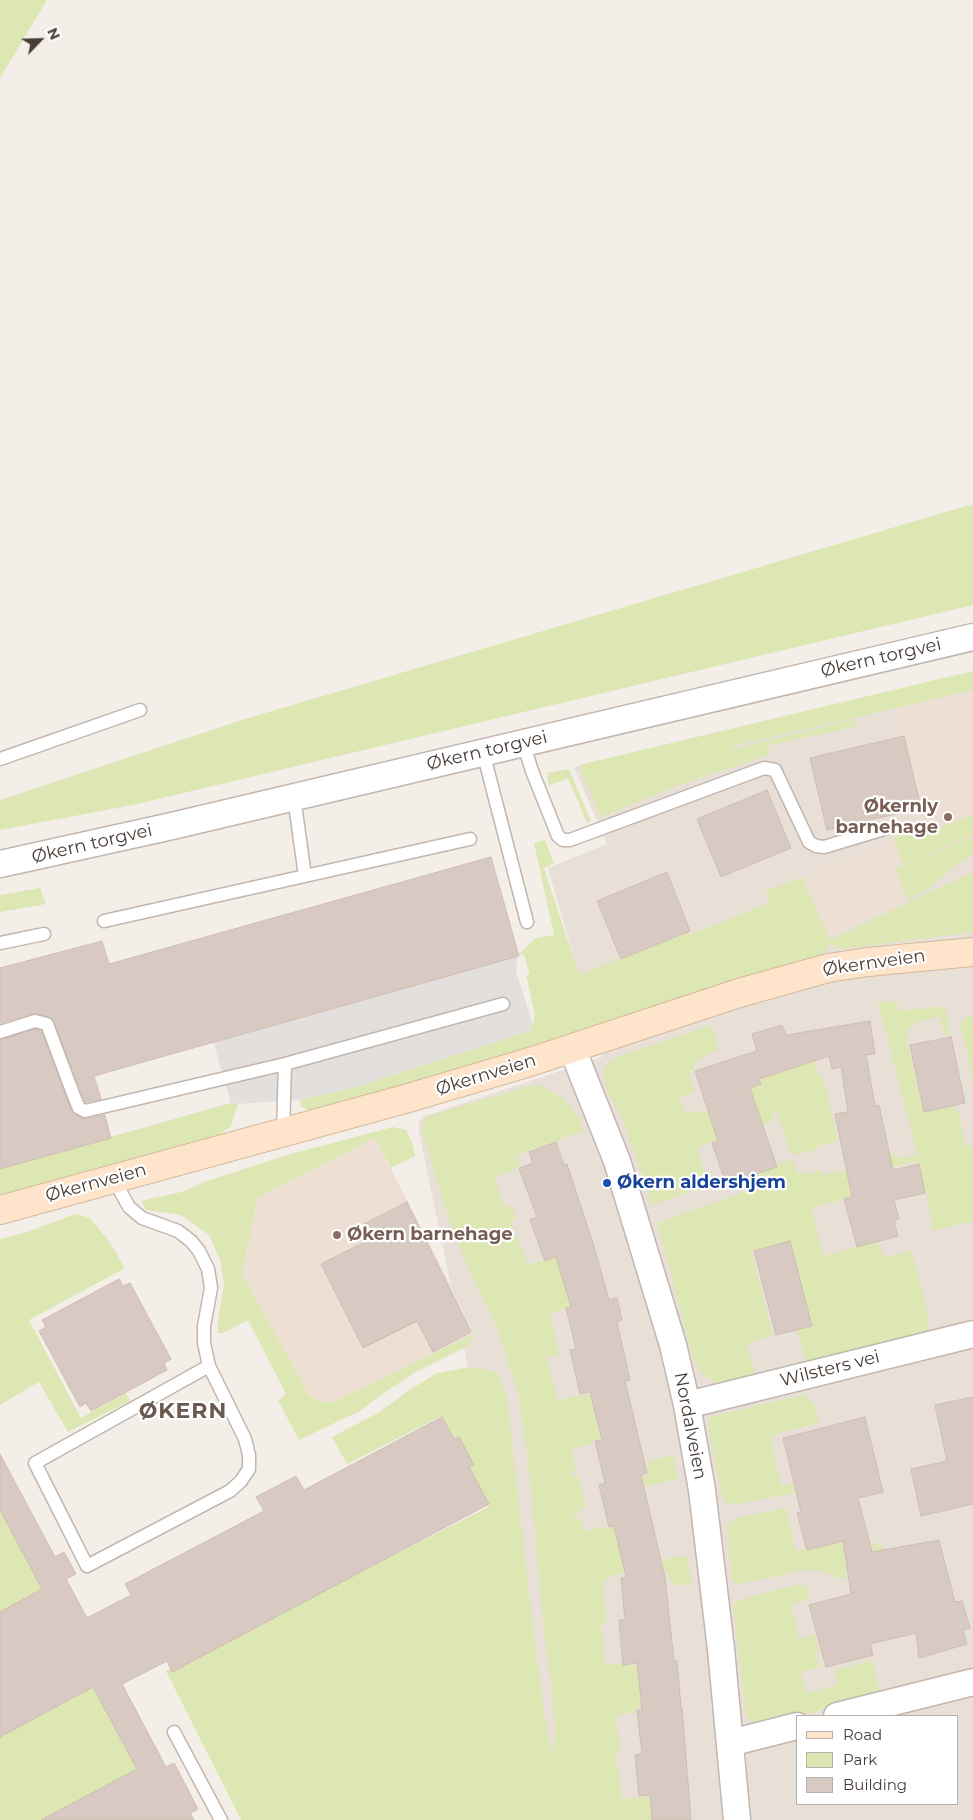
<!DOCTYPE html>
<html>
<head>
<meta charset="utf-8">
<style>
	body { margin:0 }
	#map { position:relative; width:973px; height:1820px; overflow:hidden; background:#f4eee9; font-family:Montserrat,sans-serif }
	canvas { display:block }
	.legend { position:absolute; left:796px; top:1715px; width:162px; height:90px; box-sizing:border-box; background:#fff; border:1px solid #b6b1af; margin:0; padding:6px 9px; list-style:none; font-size:15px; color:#483d37 }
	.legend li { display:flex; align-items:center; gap:10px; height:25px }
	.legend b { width:25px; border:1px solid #b6b1af }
	.north { position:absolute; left:15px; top:15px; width:50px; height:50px; -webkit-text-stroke:4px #fff; paint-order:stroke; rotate:66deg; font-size:14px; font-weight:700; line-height:20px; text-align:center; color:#483d37 }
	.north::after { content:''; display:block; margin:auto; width:18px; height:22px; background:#483d37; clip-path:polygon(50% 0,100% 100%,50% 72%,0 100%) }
</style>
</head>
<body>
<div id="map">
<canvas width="973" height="1820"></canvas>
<ul class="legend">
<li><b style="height:6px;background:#fde4ca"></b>Road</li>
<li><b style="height:14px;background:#dce7b3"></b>Park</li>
<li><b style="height:14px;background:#d8cac2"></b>Building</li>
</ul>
<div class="north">N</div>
</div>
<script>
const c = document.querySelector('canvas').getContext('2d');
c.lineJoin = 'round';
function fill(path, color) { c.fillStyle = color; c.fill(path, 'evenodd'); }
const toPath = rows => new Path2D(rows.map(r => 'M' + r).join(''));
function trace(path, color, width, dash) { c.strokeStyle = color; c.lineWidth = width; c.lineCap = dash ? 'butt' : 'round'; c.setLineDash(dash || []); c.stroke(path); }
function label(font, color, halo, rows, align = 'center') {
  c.font = font + ' Montserrat,sans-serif'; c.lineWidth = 4.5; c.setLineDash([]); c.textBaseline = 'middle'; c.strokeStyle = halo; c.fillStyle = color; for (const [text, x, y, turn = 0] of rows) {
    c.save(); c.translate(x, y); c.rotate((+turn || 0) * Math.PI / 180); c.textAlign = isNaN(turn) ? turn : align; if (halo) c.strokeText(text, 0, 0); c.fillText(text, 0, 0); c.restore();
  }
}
const residential = toPath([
	[973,675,973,1820,562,1820,419,1132,419,1123,422,1117,602,1057,548,868,607,844,574,767],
	[797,1716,957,1716,957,1804,797,1804]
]);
const education = toPath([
	[973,690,973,853,908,901,828,938,802,877,925,825,904,737,900,737,894,708],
	[375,1138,475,1333,333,1402,319,1402,309,1395,242,1274,258,1197]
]);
const green = toPath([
	[0,0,47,0,0,78],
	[973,504,973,605,133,805,0,830,0,800,245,719],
	[973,671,973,690,733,746,733,749,856,719,856,726,768,746,769,755,679,785,601,817,579,765],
	[569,769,591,821,587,823,568,778,549,786,547,773],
	[973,814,972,835,903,864,893,838,925,825,928,833],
	[973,837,973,853,927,889,908,901,895,868],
	[545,840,554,863,544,868,579,975,688,931,689,935,769,903,766,891,802,877,830,940,973,872,973,932,841,949,831,943,817,960,810,963,802,961,758,973,463,1069,440,1074,310,1111,302,1107,299,1100,355,1087,530,1031,535,1015,526,975,530,975,524,955,518,955,536,938,554,935,534,843],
	[40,888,46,904,0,912,0,895],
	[878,1001,896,1002,900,1011,943,1006,947,1012,949,1035,944,1036,940,1016,918,1022,907,1031,907,1042,923,1110,950,1105,959,1112,965,1146,973,1145,973,1221,933,1231,926,1190,922,1190,915,1161,888,1168,871,1192,812,1208,823,1256,876,1241,886,1258,911,1250,927,1310,929,1340,806,1362,797,1329,787,1242,751,1251,773,1335,747,1344,756,1377,731,1382,714,1382,701,1373,694,1360,657,1223,749,1190,745,1177,793,1159,797,1174,806,1172,808,1175,820,1170,822,1175,846,1170,844,1158,887,1149,900,1159,917,1154],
	[973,1016,973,1089,968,1056,960,1026,962,1020,967,1017],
	[711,1025,719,1050,696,1060,695,1068,689,1074,695,1091,680,1097,685,1114,707,1110,741,1098,739,1091,759,1084,765,1075,815,1060,818,1075,824,1080,838,1141,817,1146,817,1150,792,1155,774,1106,772,1120,763,1125,711,1142,697,1148,708,1185,653,1205,622,1118,608,1093,603,1078,605,1067,615,1058],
	[533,1085,540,1085,561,1097,579,1118,583,1131,517,1155,520,1167,494,1177,505,1207,512,1205,516,1218,512,1221,514,1228,510,1230,513,1237,516,1236,528,1265,556,1256,573,1305,550,1314,559,1355,547,1357,557,1400,597,1393,594,1407,601,1438,591,1441,592,1444,572,1449,576,1470,572,1471,572,1476,578,1475,586,1507,580,1509,580,1512,574,1514,575,1519,580,1518,584,1531,615,1525,624,1570,680,1556,688,1557,691,1584,674,1586,665,1570,613,1575,603,1581,606,1622,601,1623,605,1664,623,1664,638,1666,643,1707,636,1707,637,1713,616,1715,620,1754,616,1755,622,1799,650,1797,652,1820,241,1820,166,1671,488,1507,442,1416,347,1464,332,1437,378,1413,408,1391,437,1373,470,1367,498,1372,507,1399,535,1645,550,1752,551,1750,555,1739,552,1689,544,1632,530,1477,519,1397,499,1332,468,1267,448,1217,422,1130,424,1119,428,1116],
	[231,1103,238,1104,231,1126,218,1136,3,1195,0,1193,0,1168],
	[393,1127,406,1130,413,1145,415,1156,391,1168,375,1138,258,1197,242,1274,309,1395,319,1402,333,1402,475,1333,468,1346,414,1373,382,1394,360,1411,299,1440,278,1400,286,1394,248,1320,223,1333,218,1333,218,1319,224,1285,220,1259,209,1235,181,1215,146,1210,141,1201,181,1192,204,1182,287,1155],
	[75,1214,90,1218,109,1241,125,1268,29,1320,81,1418,126,1393,130,1401,68,1432,39,1382,0,1405,0,1239,27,1232],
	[804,1395,814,1404,820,1423,785,1431,770,1437,781,1486,829,1476,797,1487,793,1493,733,1505,723,1501,708,1424,712,1416],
	[673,1455,678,1479,643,1486,641,1476,650,1473,647,1462],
	[0,1481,170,1820,0,1820],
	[786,1508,796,1551,806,1548,807,1551,865,1535,869,1545,882,1542,883,1550,844,1557,847,1578,842,1579,816,1570,801,1571,738,1584,732,1580,727,1526,737,1518],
	[797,1585,806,1586,810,1599,791,1605,799,1639,814,1634,819,1651,815,1653,820,1667,801,1672,806,1694,838,1684,834,1671,872,1660,880,1694,813,1712,763,1724,753,1723,746,1714,733,1606,738,1601,753,1596]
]);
const parking = toPath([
	[518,955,516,971,532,1022,530,1031,355,1087,299,1100,238,1104,231,1103,213,1041]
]);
const building = toPath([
	[904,736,921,808,827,830,810,758,904,736],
	[767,790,791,848,721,877,697,819,767,790],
	[491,857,519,956,94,1076,101,1099,85,1102,52,1018,33,1013,0,1023,0,968,102,941,109,964,491,857],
	[667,872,690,931,621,959,597,901,667,872],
	[870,1021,875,1054,866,1055,875,1106,879,1105,893,1170,919,1164,925,1193,894,1200,899,1219,894,1221,898,1236,857,1247,844,1199,852,1197,835,1114,848,1112,841,1067,832,1069,829,1056,759,1079,761,1084,750,1088,777,1167,726,1184,712,1143,718,1141,695,1071,757,1051,752,1034,782,1025,786,1035,870,1021],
	[35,1029,41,1031,72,1112,81,1118,86,1119,105,1115,111,1138,0,1169,0,1040,35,1029],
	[951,1037,965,1103,924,1112,910,1045,951,1037],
	[556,1142,564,1165,567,1164,593,1243,609,1300,617,1298,622,1320,617,1322,630,1380,625,1381,647,1473,641,1475,665,1578,674,1661,677,1661,681,1708,682,1708,691,1820,652,1820,650,1795,639,1796,635,1755,642,1754,637,1710,642,1710,637,1663,623,1665,619,1620,625,1620,621,1578,626,1577,614,1526,609,1527,599,1485,605,1483,595,1441,602,1440,590,1392,580,1394,570,1350,576,1349,566,1308,571,1307,556,1257,545,1261,530,1220,537,1217,519,1168,533,1163,529,1152,556,1142],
	[407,1202,471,1332,433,1352,417,1321,363,1348,321,1264,365,1242,358,1227,407,1202],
	[790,1241,812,1326,776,1335,754,1251,790,1241],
	[119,1279,123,1286,130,1283,171,1359,164,1363,167,1370,91,1411,86,1403,80,1407,39,1331,46,1327,42,1320,119,1279],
	[973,1397,973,1504,921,1516,911,1469,947,1461,935,1405,973,1397],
	[442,1417,454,1439,459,1437,474,1465,469,1467,489,1504,172,1672,167,1661,122,1684,166,1767,174,1763,198,1809,190,1813,194,1820,41,1820,137,1769,93,1687,0,1737,0,1612,42,1589,0,1510,0,1454,55,1557,64,1552,76,1574,66,1579,87,1618,131,1595,125,1584,264,1511,256,1497,296,1476,304,1490,442,1417],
	[865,1417,883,1492,858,1498,872,1552,939,1540,955,1602,962,1601,970,1628,963,1630,967,1644,919,1658,916,1633,870,1644,873,1655,826,1667,809,1605,851,1594,843,1541,807,1550,797,1513,801,1512,783,1438,865,1417]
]);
const lane = toPath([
	[523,742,532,771,558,836,563,840,570,840,764,768,775,770,809,842,816,846,824,847,884,829],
	[483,752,527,922],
	[0,759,140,710],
	[294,797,305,876],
	[104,921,470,839],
	[0,943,44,934],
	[0,1032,35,1021,47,1024,75,1099,79,1108,85,1111,285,1064],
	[283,1132,285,1064,503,1004],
	[113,1178,129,1207,142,1218,178,1231,191,1241,199,1251,208,1269,211,1288,204,1326,204,1343,209,1366,245,1439,249,1455,249,1469,241,1481,230,1491,87,1566,35,1463,209,1366],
	[174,1732,221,1820]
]);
const street = toPath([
	[0,864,172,826,973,637],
	[572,1048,617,1161,673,1345,687,1405,702,1490,721,1649,737,1820],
	[687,1405,973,1334],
	[837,1716,973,1682],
	[730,1743,797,1726]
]);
const secondary = toPath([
	[0,1210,405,1099,530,1062,739,993,828,968,868,962,973,952]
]);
const markers = [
	[948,817,5,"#8d6e63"],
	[607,1183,5,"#1a4fb4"],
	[337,1235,5,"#8d6e63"]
];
const streetNames = [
	["Økern torgvei",881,658,-13],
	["Økern torgvei",487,751,-13],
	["Økern torgvei",92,844,-13],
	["Økernveien",874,963,-8],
	["Økernveien",486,1075,-17],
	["Økernveien",96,1183,-15],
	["Wilsters vei",830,1369,-14],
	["Nordalveien",690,1426,79]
];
const educationNames = [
	["Økernly",938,807],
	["barnehage",938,828],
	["Økern barnehage",347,1235,"left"]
];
const transitNames = [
	["Økern aldershjem",617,1183]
];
const districtNames = [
	["ØKERN",183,1412]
];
fill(residential, '#e8dfd7');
fill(education, '#eddfd3');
fill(green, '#dce7b3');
fill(parking, '#e3dfdd');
fill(building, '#d8cac2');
trace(building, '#d0bdb2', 1);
trace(lane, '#c2b6af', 15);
trace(street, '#c2b6af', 29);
trace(secondary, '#d5b99d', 30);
trace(lane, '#fff', 12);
trace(street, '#fff', 26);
trace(secondary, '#fde4ca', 28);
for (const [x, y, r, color] of markers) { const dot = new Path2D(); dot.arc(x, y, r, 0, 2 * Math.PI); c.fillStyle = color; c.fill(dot); trace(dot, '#fff', 2); }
label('18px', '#483d37', '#fff', streetNames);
label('bold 18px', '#785e54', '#fff', educationNames, 'right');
label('bold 18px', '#164399', '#fff', transitNames, 'left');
c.letterSpacing = '1px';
label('bold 22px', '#6a594f', '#fff', districtNames);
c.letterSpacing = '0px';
</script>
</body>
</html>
